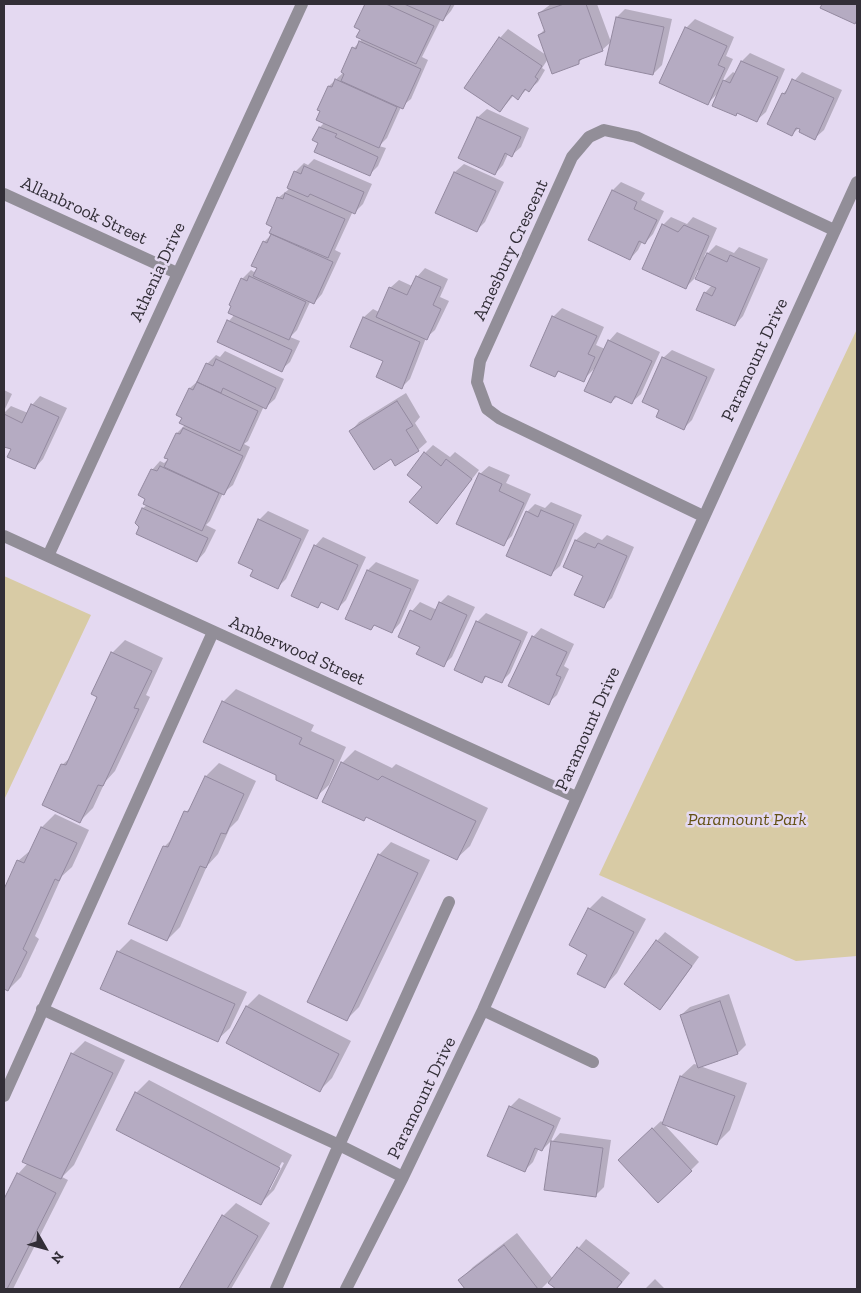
<!DOCTYPE html>
<html>
<head>
<meta charset="utf-8">
<style>
	body { margin:0 }
	#map { position:relative; width:861px; height:1293px; overflow:hidden; background:#e4d9f1; font-family:"Zilla Slab",serif }
	canvas { display:block }
	.frame { position:absolute; inset:0; border:5px solid #322e37; pointer-events:none }
	.north { position:absolute; left:20px; top:1223px; width:50px; height:50px; -webkit-text-stroke:4px #e4d9f1; paint-order:stroke; rotate:128deg; font-size:14px; font-weight:700; line-height:20px; text-align:center; color:#322e37 }
	.north::after { content:''; display:block; margin:auto; width:18px; height:22px; background:#322e37; clip-path:polygon(50% 0,100% 100%,50% 72%,0 100%) }
</style>
</head>
<body>
<div id="map">
<canvas width="861" height="1293"></canvas>
<div class="frame"></div>
<div class="north">N</div>
</div>
<script>
const c = document.querySelector('canvas').getContext('2d');
c.lineJoin = 'round';
function fill(path, color) { c.fillStyle = color; c.fill(path, 'evenodd'); }
const toPath = rows => new Path2D(rows.map(r => 'M' + r).join(''));
function trace(path, color, width, dash) { c.strokeStyle = color; c.lineWidth = width; c.lineCap = dash ? 'butt' : 'round'; c.setLineDash(dash || []); c.stroke(path); }
function label(font, color, halo, rows, align = 'center') {
  c.font = font + ' "Zilla Slab",serif'; c.lineWidth = 5; c.setLineDash([]); c.textBaseline = 'middle'; c.strokeStyle = halo; c.fillStyle = color; for (const [text, x, y, turn = 0] of rows) {
    c.save(); c.translate(x, y); c.rotate((+turn || 0) * Math.PI / 180); c.textAlign = isNaN(turn) ? turn : align; if (halo) c.strokeText(text, 0, 0); c.fillText(text, 0, 0); c.restore();
  }
}
const green = toPath([
	[857,329,857,956,796,961,599,875],
	[4,576,91,615,4,800]
]);
const shadow = toPath([
	[367,4,455,4,451,11,443,20,441,19,422,57,428,60,411,99,401,107,387,138,379,146,386,148,378,166,369,175,314,140,320,127,325,122,329,86,344,72,354,48,363,38,361,29,356,27],
	[551,4,597,4,611,42,602,50,584,57,578,63,548,59,542,68,545,70,538,82,529,90,527,89,518,98,514,95,500,111,500,38,508,29,546,55,539,35,545,29,539,13],
	[823,4,857,4,857,21,855,23,822,7],
	[625,9,672,19,662,65,653,74,617,17],
	[695,19,734,37,726,56,733,59,721,84,733,72,736,74,742,61,750,53,785,69,766,112,757,120,738,112,735,115,719,92,707,104,686,28],
	[802,72,842,90,824,130,815,138,799,128,792,134,783,94],
	[487,109,529,128,521,147,512,155,508,154,503,165,495,174,460,158,478,117],
	[314,159,372,184,363,204,355,212,353,211,335,250,341,253,322,294,314,303,310,302,297,330,290,337,300,341,290,362,281,370,219,341,229,321,235,314,242,279,251,270,254,272,259,268,253,265,264,242,273,233,278,198,288,190,295,172,304,163,308,165],
	[464,164,504,182,485,222,477,230,437,212,455,172],
	[621,182,645,193,641,200,664,211,653,234,645,243,642,242,638,250,630,259,613,190],
	[671,217,687,224,693,217,717,228,704,257,716,245,734,253,739,247,768,259,743,316,735,325,705,293,712,285,700,271,698,270,694,279,686,287,663,225],
	[425,268,448,279,440,297,449,301,435,330,426,338,410,379,402,387,385,361,352,346,364,317,373,309,379,312,390,288,399,280,412,286,417,277],
	[562,308,604,327,596,345,605,349,609,341,617,332,660,352,641,394,632,402,618,396,611,402,595,368,583,380,560,370,555,376,531,365,553,317],
	[672,350,715,369,692,420,684,428,663,358],
	[225,351,284,379,275,399,266,407,264,406,248,441,244,444,250,447,233,485,223,493,210,521,206,525,216,530,205,552,197,561,136,523,143,508,147,505,152,470,160,461,164,463,170,458,177,433,186,424,183,417,190,388,199,380,207,364,216,355,220,357],
	[4,390,12,394,4,411],
	[406,393,420,417,415,423,427,442,418,450,392,457,351,431,359,422],
	[40,396,67,408,43,459,35,468,12,449,4,445,4,413,11,406,28,413,32,405],
	[433,445,450,457,455,452,479,470,445,514,424,486,425,453],
	[489,466,510,475,506,483,531,494,512,536,503,544,480,474],
	[551,502,582,515,560,566,551,574,527,512,535,504,545,508],
	[268,511,309,530,286,579,278,587,259,520],
	[585,532,602,540,607,535,634,547,612,598,603,606,585,575,565,566,576,540],
	[323,537,366,557,346,600,338,608,323,601,318,607,315,546],
	[376,562,419,580,400,623,392,632,375,624,371,629,347,618,368,570],
	[448,595,475,607,452,657,443,665,421,646,412,611,420,602,437,610,440,603],
	[486,613,528,632,510,673,501,682,488,675,482,681,477,622],
	[541,628,574,644,564,666,569,669,557,695,548,703,533,637],
	[125,640,163,658,146,695,150,697,115,771,105,782,93,808,80,821,62,765,71,757,99,696,112,653],
	[236,689,314,725,311,731,346,747,329,785,316,797,278,775,223,702],
	[355,750,392,768,396,764,488,808,470,846,457,858,367,816,363,820,342,763],
	[219,763,256,781,238,820,230,828,218,854,207,866,180,927,167,940,164,847,175,836,186,812,193,805,206,776],
	[55,814,89,830,72,867,62,876,35,936,39,939,21,977,8,990,4,988,4,892,18,861,32,849,42,827],
	[391,842,430,860,359,1007,346,1020,379,855],
	[602,896,646,919,617,973,605,986,588,954,589,909],
	[665,932,699,957,668,1000,660,1009,657,941],
	[131,939,247,992,230,1028,217,1040,118,952],
	[259,994,351,1041,332,1078,320,1090,247,1006],
	[729,994,746,1045,738,1053,700,1066,747,1083,730,1130,717,1143,664,1124,681,1076,694,1064,698,1065,681,1015,690,1007],
	[85,1041,125,1060,74,1165,62,1177,68,1180,13,1289,4,1289,4,1202,18,1174,28,1163,72,1054],
	[149,1080,292,1155,274,1190,261,1203,136,1093],
	[282,1162,284,1163,270,1190,267,1190],
	[519,1098,561,1118,551,1141,542,1150,539,1148,533,1162,524,1171,510,1107],
	[661,1121,699,1162,691,1170,628,1152],
	[560,1133,611,1140,604,1187,596,1195,552,1142],
	[236,1203,270,1223,231,1289,180,1289,223,1216],
	[517,1233,553,1279,586,1239,630,1273,617,1289,558,1289,548,1282,541,1289,467,1289,460,1280,473,1267],
	[655,1279,665,1289,645,1289]
]);
const building = toPath([
	[365,4,386,4,434,26,416,64,356,37,360,30,354,27,365,4],
	[404,4,451,4,443,21,404,4],
	[564,4,586,4,603,51,579,60,579,64,552,74,538,35,545,32,538,13,564,4],
	[822,4,857,4,857,20,855,24,820,8,822,4],
	[616,17,664,27,653,75,605,65,616,17],
	[685,27,727,46,718,65,725,68,708,105,659,83,685,27],
	[499,37,542,66,535,77,538,79,529,92,525,89,518,100,512,95,500,112,464,88,499,37],
	[359,41,421,69,403,109,341,81,344,74,341,72,352,47,356,49,359,41],
	[741,61,778,77,757,122,737,113,736,116,712,106,723,80,730,83,741,61],
	[335,79,397,107,379,148,316,120,320,111,317,110,328,86,332,87,335,79],
	[792,79,834,98,815,140,799,132,800,129,796,128,792,136,767,124,782,93,785,94,792,79],
	[477,117,521,137,512,157,505,153,495,175,458,158,477,117],
	[319,127,337,134,335,137,378,157,370,176,314,152,318,143,312,140,319,127],
	[304,166,364,192,355,214,310,194,308,197,287,188,294,171,301,174,304,166],
	[454,172,496,191,477,232,435,213,454,172],
	[612,190,637,202,634,209,657,220,645,244,639,241,630,260,588,240,612,190],
	[285,193,345,219,328,258,269,233,272,227,266,224,277,197,283,199,285,193],
	[662,224,678,232,684,225,709,236,686,289,642,269,662,224],
	[271,234,333,262,314,304,253,276,257,268,251,266,263,241,267,243,271,234],
	[707,253,727,262,730,255,760,268,735,326,696,310,704,292,712,296,716,288,695,279,707,253],
	[249,276,306,302,289,340,228,313,231,306,229,305,241,278,247,281,249,276],
	[416,276,441,287,433,305,441,309,427,340,376,317,389,287,407,295,416,276],
	[552,316,597,336,588,354,595,357,584,382,558,371,555,377,530,366,552,316],
	[363,317,420,342,402,389,376,377,383,361,350,347,363,317],
	[227,320,292,350,282,372,217,342,227,320],
	[608,340,652,361,632,404,615,396,611,403,584,391,608,340],
	[662,357,707,377,684,430,656,417,659,410,642,402,662,357],
	[216,359,276,388,266,409,223,388,221,393,197,382,206,363,213,366,216,359],
	[197,382,258,411,240,451,179,423,182,418,176,415,189,388,193,390,197,382],
	[397,401,413,426,406,430,419,451,395,466,391,459,374,470,349,431,397,401],
	[31,404,59,417,35,469,7,457,11,449,4,447,4,414,22,423,31,404],
	[183,428,243,456,224,495,164,467,168,459,164,458,176,433,180,434,183,428],
	[424,452,441,466,446,459,472,479,437,524,409,502,422,487,407,475,424,452],
	[160,466,219,493,202,531,143,504,145,499,138,495,151,469,157,471,160,466],
	[479,473,502,484,499,491,524,503,504,546,456,524,479,473],
	[142,508,208,538,197,562,136,534,139,527,135,523,142,508],
	[541,510,574,524,551,576,506,556,526,511,538,517,541,510],
	[258,519,301,539,278,589,250,576,253,570,238,563,258,519],
	[575,540,595,548,598,543,627,556,604,608,574,595,583,576,563,567,575,540],
	[314,545,358,565,338,610,321,602,318,608,291,596,314,545],
	[367,570,411,589,392,633,374,625,371,630,345,619,367,570],
	[439,602,467,615,444,667,416,654,420,647,398,637,410,610,431,620,439,602],
	[476,621,521,641,502,683,485,676,482,683,454,670,476,621],
	[532,636,567,652,556,675,561,677,549,705,508,686,532,636],
	[111,652,152,671,134,708,139,709,103,786,98,785,80,823,42,805,61,764,66,765,97,697,91,694,111,652],
	[222,701,302,738,299,744,334,760,317,799,276,780,276,775,203,742,222,701],
	[341,762,378,780,382,776,476,821,457,860,366,817,364,821,322,802,341,762],
	[205,776,244,794,226,834,221,833,206,868,200,866,167,941,128,924,163,846,168,847,184,811,188,812,205,776],
	[41,827,77,843,59,881,55,879,23,949,27,952,8,991,4,989,4,889,17,860,24,863,41,827],
	[378,854,418,873,347,1021,307,1002,378,854],
	[588,908,634,932,605,988,577,974,587,955,569,945,588,908],
	[656,940,692,966,660,1010,624,984,656,940],
	[117,951,235,1004,218,1042,100,989,117,951],
	[720,1001,738,1054,698,1068,680,1015,720,1001],
	[246,1006,339,1054,320,1092,226,1043,246,1006],
	[71,1053,113,1073,61,1179,22,1162,71,1053],
	[680,1076,735,1096,717,1145,662,1124,680,1076],
	[135,1092,280,1168,261,1205,116,1130,135,1092],
	[509,1106,554,1126,542,1151,535,1148,525,1172,487,1156,509,1106],
	[652,1128,692,1171,658,1203,618,1160,652,1128],
	[551,1141,603,1148,596,1197,544,1190,551,1141],
	[17,1173,56,1193,7,1289,4,1289,4,1199,17,1173],
	[222,1215,258,1236,227,1289,179,1289,222,1215],
	[504,1245,538,1289,465,1289,458,1280,504,1245],
	[577,1247,622,1282,616,1289,556,1289,548,1283,577,1247]
]);
const minor = toPath([
	[4,194,177,273],
	[703,516,499,418,487,409,477,382,480,361,572,157,589,137,604,130,636,137,834,230],
	[4,536,576,797],
	[48,556,302,4],
	[42,1009,339,1145,403,1177],
	[483,1010,593,1062],
	[4,1096,213,632],
	[276,1289,339,1145,449,902],
	[346,1289,403,1177,483,1010,620,701,857,182]
]);
const streetNames = [
	["Allanbrook Street",84,211,25],
	["Amesbury Crescent",511,250,-65],
	["Athenia Drive",158,272,-65],
	["Paramount Drive",755,360,-65],
	["Amberwood Street",297,651,24],
	["Paramount Drive",588,729,-66],
	["Paramount Drive",422,1098,-64]
];
const parkNames = [
	["Paramount Park",747,820]
];
fill(green, '#d8cba5');
fill(shadow, '#0003');
fill(building, '#b5abc2');
trace(building, '#93899f', 1);
trace(minor, '#928e98', 12);
label('18px', '#322e37', '#e4d9f1', streetNames);
label('italic 18px', '#645114', '#e4d9f1', parkNames);
</script>
</body>
</html>
